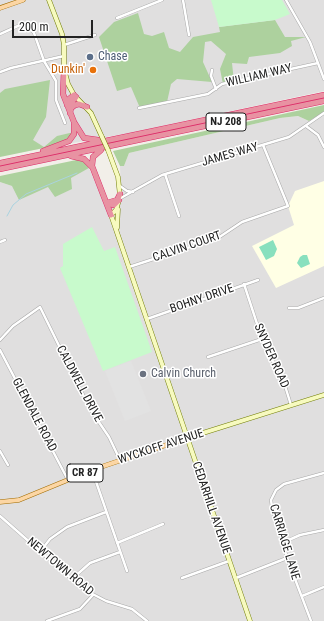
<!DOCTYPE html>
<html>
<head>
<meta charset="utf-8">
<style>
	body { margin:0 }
	#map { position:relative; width:324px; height:621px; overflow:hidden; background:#f2efe9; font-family:"Roboto Condensed",sans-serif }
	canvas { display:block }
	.scale { position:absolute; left:12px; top:20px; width:81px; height:18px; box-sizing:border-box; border:2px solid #222; border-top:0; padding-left:5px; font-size:12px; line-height:14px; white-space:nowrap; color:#222; -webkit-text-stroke:3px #fff; paint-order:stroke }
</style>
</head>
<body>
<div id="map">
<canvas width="324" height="621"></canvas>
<div class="scale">200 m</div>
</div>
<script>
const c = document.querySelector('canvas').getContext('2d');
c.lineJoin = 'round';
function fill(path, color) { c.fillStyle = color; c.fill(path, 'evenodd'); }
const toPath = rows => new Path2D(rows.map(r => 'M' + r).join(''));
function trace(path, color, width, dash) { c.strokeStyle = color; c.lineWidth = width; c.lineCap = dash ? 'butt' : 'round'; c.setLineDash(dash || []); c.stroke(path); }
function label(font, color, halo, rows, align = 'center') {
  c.font = font + ' "Roboto Condensed",sans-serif'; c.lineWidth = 3; c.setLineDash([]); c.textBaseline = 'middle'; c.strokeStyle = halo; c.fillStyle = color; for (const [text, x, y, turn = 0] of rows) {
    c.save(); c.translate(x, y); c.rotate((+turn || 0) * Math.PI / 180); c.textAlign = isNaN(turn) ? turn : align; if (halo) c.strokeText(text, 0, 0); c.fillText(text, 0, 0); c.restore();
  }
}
const residential = toPath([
	[0,0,324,0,324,91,129,133,0,156],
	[324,112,324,621,0,621,0,182,12,186,48,187,89,168,105,204,110,207,115,207,121,195,120,166,124,166,129,153,280,118,298,116,309,121]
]);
const education = toPath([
	[324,181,324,266,276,288,252,246,294,225,288,206,295,191]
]);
const forest = toPath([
	[138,13,144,34,152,36,164,32,169,48,180,52,193,37,220,32,219,27,275,20,285,37,306,37,291,41,292,46,280,53,249,57,247,64,232,63,234,82,223,84,220,69,226,54,211,41,205,42,203,62,212,82,177,79,171,84,167,102,140,108,131,87,117,91,99,37,114,22],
	[50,80,46,117,33,140,44,147,57,136,74,132,68,143,0,157,0,93,5,89],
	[324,105,324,112,309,121,298,116,280,118,129,153,124,166,120,166,113,151],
	[81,159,89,168,71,178,72,189,55,197,48,187,19,200,12,186,0,182,0,176]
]);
const park = toPath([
	[211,0,282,0,290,14,275,20,219,27],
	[92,227,104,251,115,247,152,352,103,371,60,268,63,266,63,244]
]);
const pitch = toPath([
	[273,240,277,249,274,256,266,260,259,247],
	[303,255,307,255,310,264,301,268,297,263,300,257]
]);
const parking = toPath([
	[131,361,151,411,125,421,105,371]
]);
const stream = toPath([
	[7,216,13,205,26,194,77,173]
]);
const street = toPath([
	[183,0,189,35],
	[286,0,310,42,324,79],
	[117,18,162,0],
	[0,34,20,25,29,26,34,33,44,61],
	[64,45,95,35],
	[44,61,56,81,56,100,65,123],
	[212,70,211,76,216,89],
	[0,72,11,68,64,56],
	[139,108,208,94,222,84,318,63],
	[306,126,318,135,324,147],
	[165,174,179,216],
	[120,186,127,191,133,192],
	[119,199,162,175,289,137,324,113],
	[0,242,5,240],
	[129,267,218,238,242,222,288,206,263,145],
	[244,284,262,339,270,357,281,373,291,405],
	[289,308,298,308,324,298],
	[147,319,258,280],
	[0,340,13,326,40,307,90,409,109,437,120,460],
	[0,350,68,480],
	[208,357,262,339],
	[0,451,8,465],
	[92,470,127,571],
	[0,516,83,589,106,601,132,609,147,621],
	[117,543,163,524],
	[282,543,300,535,324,530],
	[40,552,50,539,67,527,106,512],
	[182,578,229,561],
	[236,578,287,558],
	[72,579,90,563,120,552],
	[302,596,324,587],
	[47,621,80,609,93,595],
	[311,621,287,558,272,507,271,500,276,490,284,484,324,473]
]);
const secondary = toPath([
	[49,0,62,34,64,45,64,69,68,84,74,95,91,113,102,137],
	[108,150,118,177,120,196],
	[119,200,116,210,111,215,250,621],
	[117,228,118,209],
	[187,438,324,395]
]);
const primary = toPath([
	[0,8,23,0],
	[0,502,19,500,92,470,187,438]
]);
const highway = toPath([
	[64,69,63,94,74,122,84,138,98,140],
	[67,105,69,99,74,95],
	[69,109,70,104,76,97],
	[70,113,71,108,75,105,79,104,87,107],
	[101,150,93,157,92,166,111,215],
	[43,151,69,141,74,134,74,125],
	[71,156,84,159,92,167],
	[0,163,324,95],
	[0,169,324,101],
	[107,203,117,200,120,194],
	[107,203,114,205,119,200]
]);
const secondaryBridge = toPath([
	[102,137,108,150]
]);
const markers = [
	[90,57,4,"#5c6f8a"],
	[93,70,4,"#e8710a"],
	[143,374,4,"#6b7280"]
];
const shields = [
	[226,122,40],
	[85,473,36]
];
const shieldNames = [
	["NJ 208",226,122],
	["CR 87",85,473]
];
const serviceNames = [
	["Chase",98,57]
];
const foodNames = [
	["Dunkin'",85,70]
];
const streetNames = [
	["WILLIAM WAY",259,76,-13],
	["JAMES WAY",230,155,-16],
	["CALVIN COURT",187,247,-19],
	["BOHNY DRIVE",202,299,-19],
	["SNYDER ROAD",271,356,66],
	["CALDWELL DRIVE",79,384,62],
	["GLENDALE ROAD",34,415,62],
	["WYCKOFF AVENUE",161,447,-18],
	["CEDARHILL AVENUE",211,508,71],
	["CARRIAGE LANE",284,542,73],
	["NEWTOWN ROAD",60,567,40]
];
const worshipNames = [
	["Calvin Church",151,374]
];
fill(residential, '#e0dfdf');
fill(education, '#ffffe5');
fill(forest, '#add19e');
fill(park, '#c8facc');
fill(pitch, '#88e0be');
fill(parking, '#e2e2e2');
trace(stream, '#aad3df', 1);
trace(street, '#a9a9a9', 3.5);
trace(secondary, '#707d05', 5);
trace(primary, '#a06b00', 5);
trace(highway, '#dc2a67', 6);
trace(street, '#fff', 2.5);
trace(secondary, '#f7fabf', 4);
trace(primary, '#fcd6a4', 4);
trace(highway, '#e892a2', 5);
trace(secondaryBridge, '#707d05', 5, []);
trace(secondaryBridge, '#f7fabf', 4);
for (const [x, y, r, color] of markers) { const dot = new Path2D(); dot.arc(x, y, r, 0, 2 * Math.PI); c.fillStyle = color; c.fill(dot); trace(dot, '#fff', 1.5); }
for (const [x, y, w] of shields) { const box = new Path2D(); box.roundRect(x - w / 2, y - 9, w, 18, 3); c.fillStyle = '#fff'; c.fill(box); trace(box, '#222', 1); }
label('bold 11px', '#222', null, shieldNames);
label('12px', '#4e5e75', '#fff', serviceNames, 'left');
label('12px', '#c56008', '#fff', foodNames, 'right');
label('12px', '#222', '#fff', streetNames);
label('12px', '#5b616d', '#fff', worshipNames, 'left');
</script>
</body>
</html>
